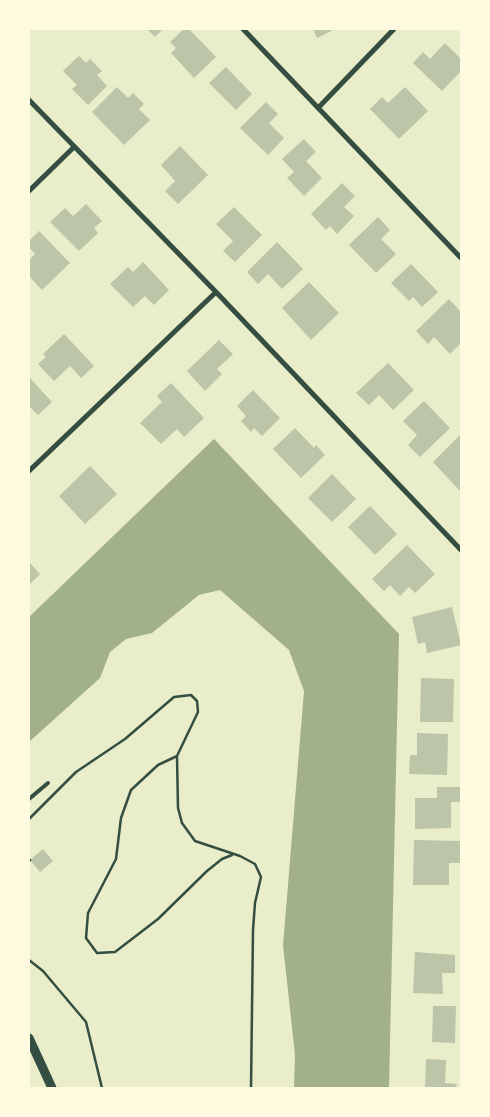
<!DOCTYPE html>
<html>
<head>
<meta charset="utf-8">
<style>
	body { margin:0 }
	#map { position:relative; width:490px; height:1117px; overflow:hidden; background:#e9edc9; font-family:Spectral,serif }
	canvas { display:block }
	.frame { position:absolute; inset:0; border:30px solid #fefae0; pointer-events:none }
</style>
</head>
<body>
<div id="map">
<canvas width="490" height="1117"></canvas>
<div class="frame"></div>
</div>
<script>
const c = document.querySelector('canvas').getContext('2d');
c.lineJoin = 'round';
function fill(path, color) { c.fillStyle = color; c.fill(path, 'evenodd'); }
const toPath = rows => new Path2D(rows.map(r => 'M' + r).join(''));
function trace(path, color, width, dash) { c.strokeStyle = color; c.lineWidth = width; c.lineCap = dash ? 'butt' : 'round'; c.setLineDash(dash || []); c.stroke(path); }
const water = toPath([
	[214,439,399,634,389,1088,294,1088,295,1055,283,945,304,691,289,650,220,590,199,595,152,633,126,639,110,652,100,678,29,742,29,617]
]);
const building = toPath([
	[147,29,163,29,155,37],
	[184,29,189,29,216,57,194,78,171,53,176,48,170,42],
	[313,29,335,29,317,38],
	[445,43,461,59,461,71,442,91,413,63,423,52,430,59],
	[79,56,86,63,90,59,102,71,97,75,107,86,88,105,72,89,77,85,63,71],
	[226,67,252,94,236,110,209,83],
	[117,87,128,98,133,93,144,104,139,109,150,120,124,145,92,112],
	[405,87,428,111,399,139,370,109,382,97,388,103],
	[266,102,278,114,269,123,284,138,268,155,240,128],
	[304,139,316,152,306,161,322,178,304,196,287,178,294,172,282,159],
	[180,146,208,175,178,204,165,191,175,181,161,165],
	[342,183,355,196,344,207,354,216,337,234,330,226,326,230,311,214],
	[86,204,102,221,94,228,98,233,79,251,50,222,65,208,73,216],
	[234,207,262,235,235,262,223,251,233,241,216,224],
	[378,217,390,230,381,239,396,254,376,273,349,245],
	[39,231,70,263,42,290,29,276,29,260,35,254,29,247,29,241],
	[277,242,303,269,282,289,268,274,258,284,247,272],
	[143,262,169,290,154,305,145,296,133,307,110,284,128,267,133,272],
	[411,264,438,292,422,307,413,297,409,301,391,283],
	[309,282,339,313,311,340,282,308],
	[449,299,461,312,461,343,450,354,434,337,428,344,416,331],
	[64,334,94,366,81,378,70,366,54,381,38,364,46,357,43,354],
	[219,340,233,354,217,369,222,374,205,391,187,371],
	[388,363,414,390,393,410,379,395,369,405,356,393],
	[29,377,52,402,38,415,29,406],
	[171,383,204,418,184,437,177,429,161,444,140,423,162,402,157,396],
	[253,390,280,418,262,436,254,428,251,432,241,421,246,416,237,406],
	[424,401,450,428,420,457,408,445,417,435,403,421],
	[295,428,314,448,316,445,325,455,301,478,273,449],
	[460,435,461,436,461,492,433,462],
	[90,466,117,494,85,524,59,496],
	[332,474,356,499,332,522,308,498],
	[370,506,397,534,375,555,348,527],
	[407,545,435,574,415,593,409,587,400,596,390,585,384,591,372,579],
	[29,562,40,574,29,585],
	[452,607,461,645,427,653,425,642,418,644,412,617],
	[421,678,454,679,453,722,420,722],
	[417,733,448,734,447,775,409,774,410,755,417,755],
	[437,787,461,787,461,802,451,802,451,828,415,829,415,798,437,798],
	[414,840,461,841,461,863,449,863,449,885,413,885],
	[43,849,53,861,40,872,30,860],
	[415,952,455,955,455,973,442,973,443,994,413,993],
	[433,1006,456,1006,455,1043,432,1042],
	[426,1059,446,1060,445,1083,457,1084,456,1088,425,1088]
]);
const path = toPath([
	[177,756,158,765,131,790,121,818,116,859,88,913,86,938,97,953,115,952,158,919,207,871,222,859,232,855],
	[29,819,76,772,125,739,174,697,191,695,197,701,198,712,177,756,178,808,182,823,195,841,240,856,255,864,261,877,255,903,253,930,251,1088],
	[29,861,30,860],
	[29,960,43,971,86,1022,102,1088]
]);
const service = toPath([
	[29,799,48,783]
]);
const minor = toPath([
	[243,29,461,258],
	[29,100,216,292,461,550],
	[318,108,394,29],
	[29,191,74,147],
	[29,471,216,292]
]);
const tertiary = toPath([
	[29,1038,52,1088]
]);
fill(water, '#a3b18a');
fill(building, '#bcc5a7');
trace(path, '#344e41', 2.5);
trace(service, '#344e41', 4);
trace(minor, '#344e41', 5);
trace(tertiary, '#344e41', 9);
</script>
</body>
</html>
